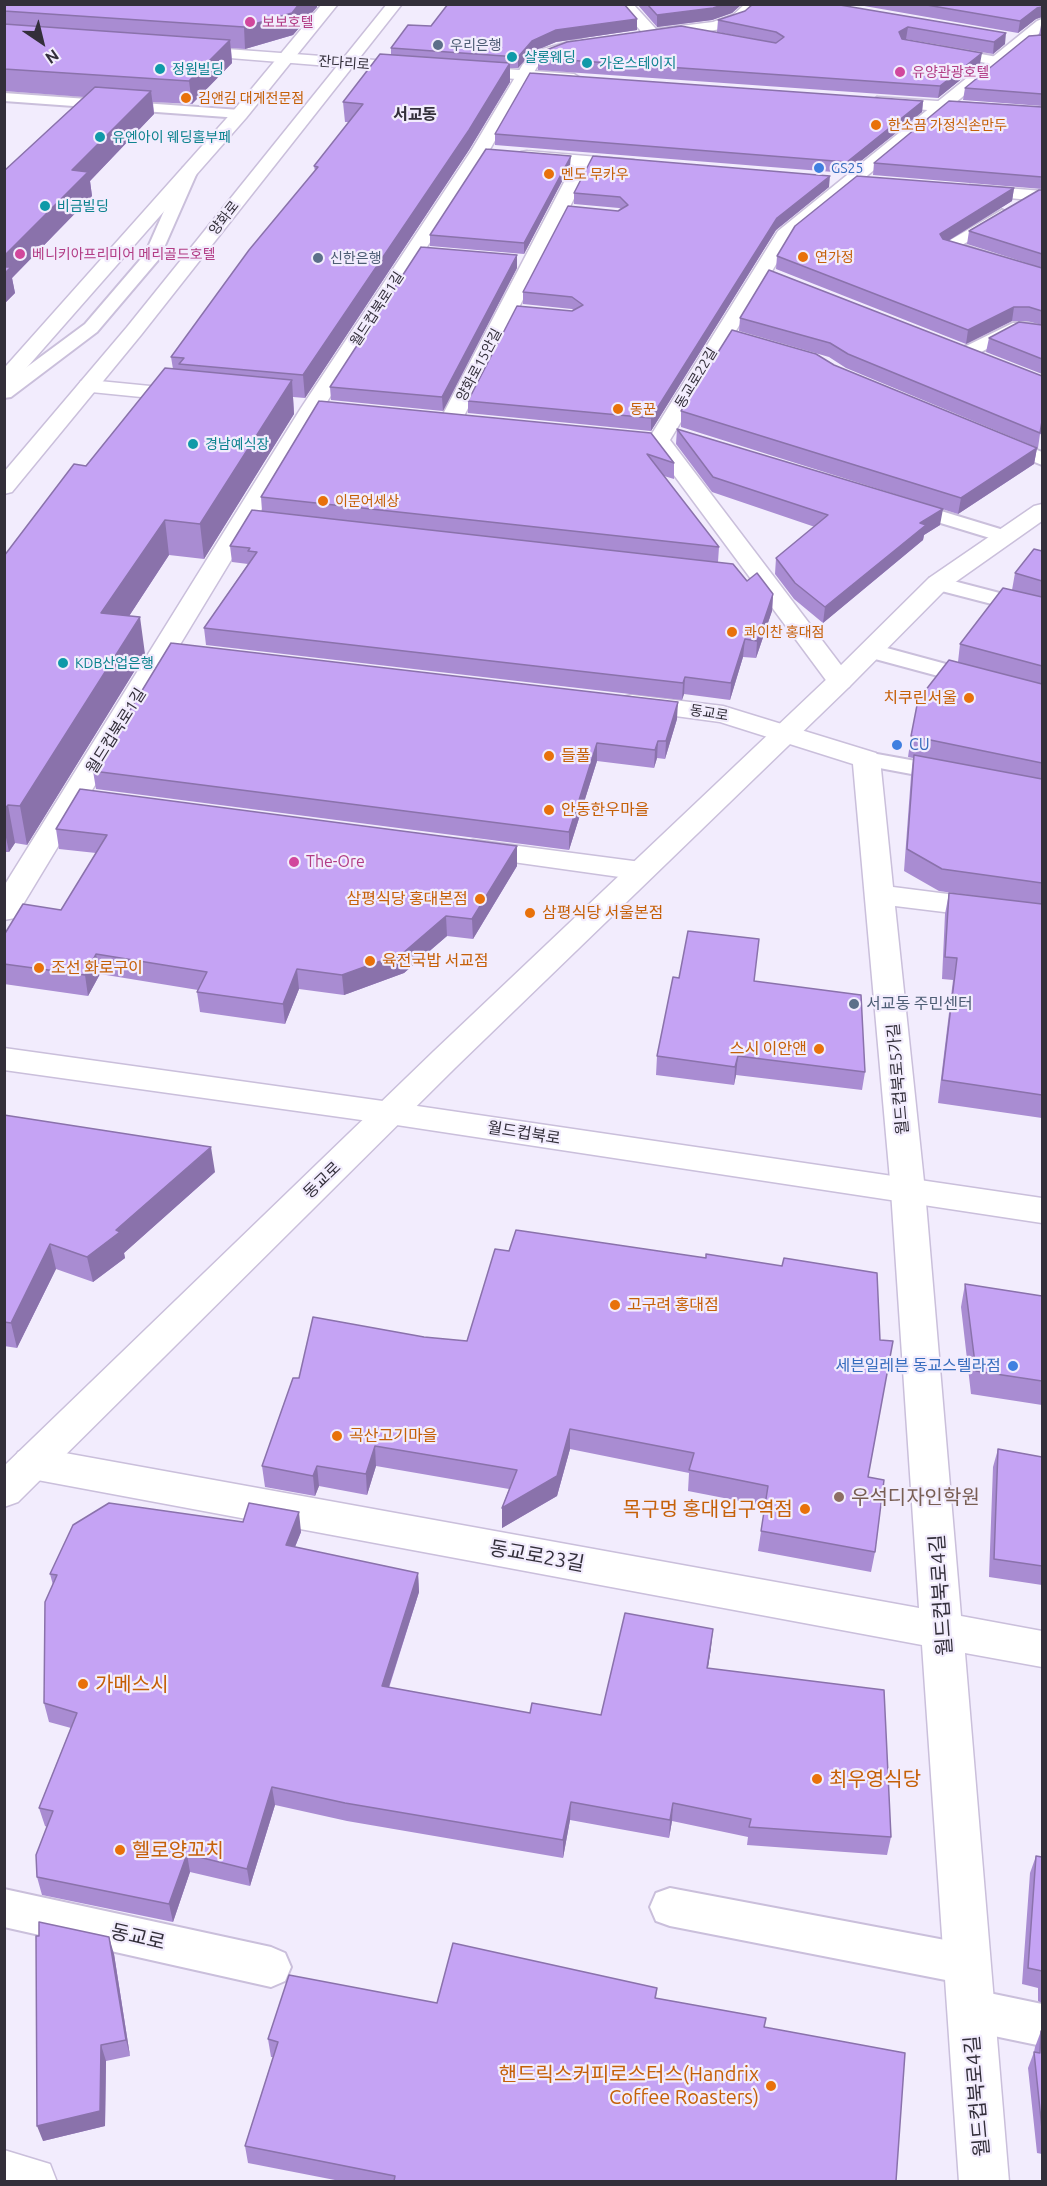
<!DOCTYPE html>
<html>
<head>
<meta charset="utf-8">
<style>
	body { margin:0 }
	#map { position:relative; width:1047px; height:2186px; overflow:hidden; background:#f2ecfd; font-family:Ubuntu,sans-serif }
	canvas { display:block }
	.frame { position:absolute; inset:0; border:6px solid #332f3a; pointer-events:none }
	.north { position:absolute; left:12px; top:12px; width:60px; height:60px; -webkit-text-stroke:4px #f2ecfd; paint-order:stroke; rotate:145deg; font-size:16px; font-weight:700; line-height:24px; text-align:center; color:#332f3a }
	.north::after { content:''; display:block; margin:auto; width:21px; height:27px; background:#332f3a; clip-path:polygon(50% 0,100% 100%,50% 72%,0 100%) }
</style>
</head>
<body>
<div id="map">
<canvas width="1047" height="2186"></canvas>
<div class="frame"></div>
<div class="north">N</div>
</div>
<script>
const c = document.querySelector('canvas').getContext('2d');
c.lineJoin = 'round';
const toPath = rows => new Path2D(rows.map(r => 'M' + r).join(''));
function trace(path, color, width, dash) { c.strokeStyle = color; c.lineWidth = width; c.lineCap = dash ? 'butt' : 'round'; c.setLineDash(dash || []); c.stroke(path); }
function fill(path, color) { c.fillStyle = color; c.fill(path, 'evenodd'); }
function label(font, color, halo, rows, align = 'center') {
  c.font = font + ' Ubuntu,"Noto Sans KR",sans-serif'; c.lineWidth = 4.5; c.setLineDash([]); c.textBaseline = 'middle'; c.strokeStyle = halo; c.fillStyle = color; for (const [text, x, y, turn = 0] of rows) {
    c.save(); c.translate(x, y); c.rotate((+turn || 0) * Math.PI / 180); c.textAlign = isNaN(turn) ? turn : align; if (halo) c.strokeText(text, 0, 0); c.fillText(text, 0, 0); c.restore();
  }
}
const service = toPath([
	[943,47,997,57,1004,61,997,65,938,54,936,51,943,47],
	[4,93,240,110,247,114,240,118,4,101,4,93],
	[191,163,199,168,159,259,97,332,11,397,4,398,4,384,85,324,145,254,183,168,191,163],
	[1002,210,1010,215,1008,218,962,245,1042,270,1042,280,942,250,940,246,1002,210],
	[1013,323,1027,323,1042,327,1042,338,1016,333,972,357,960,357,957,353,960,349,1013,323],
	[1000,435,1042,452,1042,465,993,445,990,441,993,437,1000,435],
	[905,500,1010,532,1013,536,1010,540,1003,542,898,510,895,506,898,502,905,500],
	[938,577,1042,604,1042,617,930,588,927,583,930,578,938,577],
	[872,644,1042,690,1042,704,864,656,861,651,864,646,872,644],
	[866,752,949,767,957,769,961,774,957,779,949,781,858,764,854,759,858,754,866,752],
	[670,1888,966,1944,980,1950,986,1964,980,1978,966,1984,670,1926,656,1921,650,1907,656,1893,670,1888],
	[4,1889,271,1947,285,1953,291,1967,285,1981,271,1987,4,1927,4,1889],
	[970,1989,1042,2004,1042,2046,970,2031,955,2025,949,2010,955,1995,970,1989]
]);
const minor = toPath([
	[617,4,633,4,656,29,713,22,733,15,745,4,762,4,743,21,721,29,653,40,647,38,617,4],
	[1042,19,1042,31,792,238,670,440,853,681,849,687,840,689,831,687,648,440,778,231,1037,21,1042,19],
	[580,39,586,41,588,44,586,47,555,55,537,67,489,151,323,408,19,911,15,918,4,920,4,886,301,408,471,151,523,64,543,49,580,39],
	[527,151,634,160,643,165,634,170,590,167,462,420,459,425,451,427,443,425,440,420,573,165,521,160,518,156,521,152,527,151],
	[970,185,1042,191,1042,201,964,194,961,190,970,185],
	[89,380,191,390,199,391,202,396,199,401,191,402,81,391,78,386,81,381,89,380],
	[632,695,723,706,876,753,880,759,893,887,1042,906,1042,924,895,906,925,1191,961,1616,1042,1631,1042,1667,965,1653,1009,2182,959,2182,922,1645,32,1479,18,1474,12,1463,18,1452,32,1447,919,1608,891,1191,853,764,720,722,623,709,619,703,623,697,632,695],
	[473,840,641,862,651,865,656,871,651,877,641,880,463,855,458,849,463,843,473,840],
	[4,2150,50,2164,57,2182,4,2182,4,2150]
]);
const tertiary = toPath([
	[186,46,416,63,424,68,416,73,180,54,178,51,180,48,186,46],
	[464,66,574,74,582,79,574,84,458,74,456,71,458,68,464,66],
	[877,97,1042,108,1042,118,871,106,869,102,877,97],
	[1042,504,1042,521,947,588,849,687,456,1067,18,1502,4,1507,4,1466,434,1051,831,675,929,578,1034,506,1042,504]
]);
const secondary = toPath([
	[4,1048,390,1102,1042,1198,1042,1223,390,1124,4,1070,4,1048]
]);
const primary = toPath([
	[322,4,338,4,246,118,22,373,12,391,4,392,6,366,234,110,322,4],
	[387,4,402,4,141,335,12,492,4,494,4,472,127,327,387,4]
]);
const wall = toPath([
	[4,4,317,7,293,35,245,49,231,48,232,63,192,104,153,102,154,114,90,181,92,196,12,278,15,293,4,304,4,171,84,97,4,91],
	[637,4,742,4,732,13,712,20,657,27],
	[834,4,1005,44,993,54,905,39,980,64,938,98,538,70,538,58,775,43,717,32,718,20,745,11],
	[853,4,1042,4,1042,17,1036,19,1018,33],
	[1042,23,1042,189,873,175,874,163,1042,107,1042,106,963,100,965,88,1039,35,1041,25],
	[431,26,637,30,556,42,532,52,518,68,510,68,510,82,469,150,305,398,293,397,294,414,204,559,169,555,129,616,145,654,27,845,15,843,9,852,4,852,4,556,173,369,171,357,315,171,314,166,349,122,345,122,343,102,391,55,391,48],
	[923,101,922,112,846,173,495,145,495,134],
	[570,166,524,254,430,246,430,235],
	[829,187,776,230,651,431,468,413,468,401,574,310,572,309,523,304,523,292,621,209,619,208,574,204,574,193],
	[1014,188,1012,201,948,241,1033,265,967,244,969,231,1042,190,1042,325,1027,321,1012,321,966,344,776,269,777,256],
	[517,268,443,411,331,400,330,387],
	[740,318,1042,376,1042,435,1040,434,1038,448,846,368,829,357,739,331],
	[1042,325,1042,374,986,352,989,338],
	[834,365,1037,448,1034,464,958,514,681,427,681,411],
	[677,429,940,525,924,535,923,540,823,623,794,599,775,574,776,558,815,527,712,492,676,444],
	[651,433,674,463,674,479,664,476,719,547,718,562,747,581,773,594,772,611,756,658,743,657,730,700,684,694,682,700,206,645,204,628,248,564,232,562,230,546,262,511,261,497],
	[1042,551,1042,1118,938,1103,953,980,942,979,945,914,949,893,974,896,939,891,904,871,911,776,913,758,908,757,911,736,958,662,960,644,1012,590,1015,573],
	[677,719,665,759,657,758,654,768,597,761,569,850,96,789,93,771],
	[56,829,517,846,517,866,473,939,447,936,404,973,344,995,299,989,285,1024,200,1012,197,992,198,990,100,974,88,996,4,984,4,935,61,910,96,853,59,849],
	[754,981,865,1072,862,1090,736,1075,734,1085,656,1075,657,1056],
	[4,1115,215,1172,124,1253,125,1258,93,1282,56,1269,17,1348,4,1346],
	[965,1284,1042,1296,1042,1405,971,1394,961,1307],
	[293,1378,868,1477,875,1552,871,1572,758,1551,765,1506,688,1491,689,1473,570,1449,557,1496,502,1528,502,1508,509,1489,376,1466,367,1495,319,1486,315,1496,265,1487,262,1466],
	[998,1449,1042,1457,1042,1585,989,1577,993,1467],
	[301,1532,295,1547,418,1573,419,1592,389,1688,530,1713,601,1715,711,1648,708,1668,891,1837,887,1855,747,1845,748,1837,672,1821,669,1838,570,1820,563,1858,347,1821,275,1805,250,1886,190,1872,173,1922,42,1895,37,1877,47,1827,45,1826,39,1808,71,1728,49,1722,44,1703,53,1585,50,1574],
	[1042,1855,1042,2003,1038,2001,1038,1988,1022,1984,1030,1873,1036,1856,1042,1857],
	[114,1954,130,2056,106,2061,105,2126,43,2141],
	[657,1988,656,1998,764,2027,896,2181,340,2181,248,2163,245,2146,273,2057,271,2057,268,2039,437,2003],
	[1041,2031,1042,2031,1042,2154,1037,2153,1028,2068,1034,2052,1035,2047]
]);
const shadedWall = toPath([
	[299,4,317,4,317,7,293,35,245,49,244,27],
	[725,4,742,4,732,13,712,20,657,27,657,15],
	[1042,7,1042,17,1036,19,1018,33,1020,21,1037,8],
	[637,19,637,30,556,42,532,52,518,68,518,57,532,41,556,30],
	[908,27,906,39,898,43,899,32],
	[1006,33,1005,44,993,54,994,42],
	[230,40,232,63,192,104,189,81],
	[982,53,980,64,938,98,940,86],
	[510,63,510,82,469,150,305,398,303,375],
	[151,91,154,114,90,181,92,196,12,278,15,293,4,304,4,256,72,170],
	[923,101,922,112,846,173,847,162],
	[571,156,570,166,524,254,524,243],
	[830,176,829,187,776,230,651,431,651,418,777,218],
	[1014,188,1012,201,938,247,940,234],
	[517,255,517,268,443,411,442,397],
	[1014,307,1012,321,966,344,968,330],
	[292,380,294,414,204,559,200,524],
	[1037,448,1034,464,958,514,961,498],
	[943,509,940,525,924,535,923,540,823,623,825,607,920,523],
	[165,520,169,555,107,650,101,613],
	[773,594,772,611,756,658,757,641],
	[140,617,145,654,27,845,20,806],
	[745,639,743,657,730,700,731,683],
	[685,677,684,694,682,700,683,683],
	[678,702,677,719,665,759,666,741],
	[658,741,657,758,654,768,655,750],
	[597,743,597,761,569,850,569,832],
	[8,805,15,843,9,852,4,828,4,810],
	[517,846,517,866,473,939,472,919],
	[446,916,447,936,404,973,344,995,342,975],
	[96,954,100,974,88,996,85,975],
	[297,969,299,989,285,1024,283,1004],
	[738,1056,736,1075,734,1085,735,1067],
	[211,1147,215,1172,124,1253,125,1258,93,1282,87,1257,116,1230],
	[50,1244,56,1269,17,1348,11,1323],
	[570,1429,570,1449,557,1496,502,1528,502,1508],
	[375,1446,376,1466,367,1495,366,1474],
	[317,1466,319,1486,315,1496,313,1476],
	[299,1512,301,1532,288,1564,286,1545],
	[418,1573,419,1592,383,1705,382,1686],
	[713,1629,711,1648,705,1686,707,1668],
	[272,1787,275,1805,250,1886,247,1869],
	[571,1802,570,1820,563,1858,563,1840],
	[673,1803,672,1821,669,1838,670,1820],
	[187,1854,190,1872,173,1922,169,1904],
	[109,1937,114,1954,130,2056,126,2040],
	[101,2045,106,2061,105,2126,43,2141,37,2126]
]);
const building = toPath([
	[4,4,299,4,292,13,244,27,4,11,4,4],
	[448,4,624,4,637,19,556,30,532,41,518,57,391,48,408,25,431,26,448,4],
	[647,4,725,4,713,8,657,15,647,4],
	[753,4,834,4,1006,33,994,42,908,27,899,32,902,39,982,53,940,86,538,58,546,50,567,42,681,26,776,43,784,37,776,32,718,20,745,11,753,4],
	[921,4,1042,4,1042,7,1037,8,1020,21,921,4],
	[4,24,230,40,189,81,4,69,4,24],
	[1042,35,1042,94,965,88,1029,36,1042,35],
	[380,54,510,63,469,130,303,375,179,364,184,358,171,357,249,250,318,167,314,166,363,104,343,102,380,54],
	[530,73,923,101,847,162,495,134,530,73],
	[95,87,151,91,72,170,88,172,4,256,4,171,95,87],
	[949,101,1042,107,1042,177,874,163,949,101],
	[486,149,571,156,524,243,430,235,486,149],
	[593,156,830,176,777,218,651,418,468,401,517,306,572,311,583,305,572,297,523,292,568,206,618,211,628,205,620,197,574,193,593,156],
	[857,176,1014,188,940,234,943,239,1042,268,1042,311,1029,307,1014,307,968,330,777,256,795,226,857,176],
	[1039,190,1042,190,1042,254,969,231,1039,190],
	[421,247,517,255,442,397,330,387,421,247],
	[4,267,11,267,4,274,4,267],
	[769,270,1042,376,1042,421,1040,433,848,354,830,343,740,318,769,270],
	[1019,322,1042,325,1042,359,989,338,1019,322],
	[732,330,816,354,834,365,1037,448,961,498,681,411,732,330],
	[165,368,292,380,200,524,165,520,101,613,140,617,20,806,8,805,4,810,4,556,74,464,86,466,165,368],
	[319,401,651,433,674,463,647,454,719,547,261,497,319,401],
	[677,429,943,509,920,523,926,525,825,607,795,583,776,558,828,515,713,477,677,429],
	[252,510,733,564,747,581,757,573,773,594,757,641,745,639,731,683,685,677,683,683,204,628,257,552,248,551,250,548,230,546,252,510],
	[1034,549,1042,551,1042,581,1015,573,1034,549],
	[1003,588,1042,597,1042,666,960,644,1003,588],
	[171,643,678,702,666,741,658,741,655,750,597,743,569,832,93,771,171,643],
	[949,660,1042,684,1042,763,911,736,918,700,949,660],
	[914,755,1042,779,1042,883,942,869,907,849,914,755],
	[80,789,517,846,472,919,446,916,403,953,342,975,297,969,283,1004,197,992,207,972,96,954,85,975,4,964,4,935,23,904,61,910,107,835,56,829,80,789],
	[949,893,1042,904,1042,1095,942,1080,957,958,945,957,949,893],
	[688,931,759,939,754,981,861,995,865,1072,738,1056,735,1067,657,1056,673,977,679,978,688,931],
	[4,1115,211,1147,116,1230,120,1232,87,1257,50,1244,11,1323,4,1322,4,1115],
	[516,1230,706,1258,706,1254,782,1266,784,1258,877,1273,880,1340,893,1341,868,1477,884,1480,875,1552,761,1531,768,1486,689,1470,694,1453,570,1429,557,1476,502,1508,517,1470,375,1446,366,1474,317,1466,313,1476,262,1466,293,1378,299,1378,313,1317,424,1337,467,1341,495,1249,509,1251,516,1230],
	[965,1284,1042,1296,1042,1381,976,1371,965,1284],
	[998,1449,1042,1457,1042,1566,994,1559,998,1449],
	[109,1503,243,1522,249,1503,299,1512,286,1545,418,1573,382,1686,530,1713,532,1703,601,1715,625,1613,713,1629,707,1668,884,1690,891,1837,749,1827,751,1819,673,1803,670,1820,571,1802,563,1840,345,1803,272,1787,247,1869,187,1854,169,1904,37,1877,36,1855,53,1811,39,1808,77,1713,44,1703,45,1602,57,1575,50,1574,73,1525,109,1503],
	[1036,1856,1042,1857,1042,1971,1028,1968,1036,1856],
	[39,1922,109,1937,126,2040,101,2045,100,2111,37,2126,36,1936,39,1936,39,1922],
	[453,1943,657,1988,655,1998,766,2018,764,2027,905,2053,896,2181,394,2181,395,2176,245,2146,278,2042,268,2039,289,1975,437,2003,453,1943],
	[1041,2031,1042,2031,1042,2129,1034,2052,1040,2053,1041,2031]
]);
const markers = [
	[250,22,6,"#d1479c"],
	[438,45,6,"#5c6f8a"],
	[512,57,6,"#0f9aa8"],
	[587,63,6,"#0f9aa8"],
	[160,69,6,"#0f9aa8"],
	[900,72,6,"#d1479c"],
	[186,98,6,"#e8710a"],
	[876,125,6,"#e8710a"],
	[100,137,6,"#0f9aa8"],
	[819,168,6,"#3f7fe0"],
	[549,174,6,"#e8710a"],
	[45,206,6,"#0f9aa8"],
	[20,254,6,"#d1479c"],
	[803,257,6,"#e8710a"],
	[318,258,6,"#5c6f8a"],
	[618,409,6,"#e8710a"],
	[193,444,6,"#0f9aa8"],
	[323,501,6,"#e8710a"],
	[732,632,6,"#e8710a"],
	[63,663,6,"#0f9aa8"],
	[969,698,6,"#e8710a"],
	[897,745,6,"#3f7fe0"],
	[549,756,6,"#e8710a"],
	[549,810,6,"#e8710a"],
	[294,862,6,"#d1479c"],
	[480,899,6,"#e8710a"],
	[530,913,6,"#e8710a"],
	[370,961,6,"#e8710a"],
	[39,968,6,"#e8710a"],
	[854,1004,6,"#5c6f8a"],
	[819,1049,6,"#e8710a"],
	[615,1305,6,"#e8710a"],
	[1013,1366,6,"#3f7fe0"],
	[337,1436,6,"#e8710a"],
	[839,1497,6,"#8d6e63"],
	[805,1509,6,"#e8710a"],
	[83,1684,6,"#e8710a"],
	[817,1779,6,"#e8710a"],
	[120,1850,6,"#e8710a"],
	[771,2086,6,"#e8710a"]
];
const farHotelnames = [
	["보보호텔",262,22],
	["유양관광호텔",912,72],
	["베니키아프리미어 메리골드호텔",32,254]
];
const farServicenames = [
	["우리은행",450,45],
	["신한은행",330,258]
];
const farCulturenames = [
	["샬롱웨딩",524,57],
	["가온스테이지",599,63],
	["정원빌딩",172,69],
	["유엔아이 웨딩홀부페",112,137],
	["비금빌딩",57,206],
	["경남예식장",205,444],
	["KDB산업은행",75,663]
];
const farStreetnames = [
	["잔다리로",344,63,4],
	["양화로",224,218,-52],
	["월드컵북로1길",377,309,-57],
	["양화로15안길",479,365,-62],
	["동교로22길",696,378,-59],
	["동교로",709,713,9]
];
const farFoodnames = [
	["김앤김 대게전문점",198,98],
	["한소끔 가정식손만두",888,125],
	["멘도 무카우",561,174],
	["연가정",815,257],
	["동꾼",630,409],
	["이문어세상",335,501],
	["콰이찬 홍대점",744,632]
];
const farShopnames = [
	["GS25",831,168]
];
const farQuarternames = [
	["서교동",415,115]
];
const foodNames = [
	["치쿠린서울",957,698,"right"],
	["들풀",561,756],
	["안동한우마을",561,810],
	["삼평식당 홍대본점",468,899,"right"],
	["삼평식당 서울본점",542,913],
	["육전국밥 서교점",382,961],
	["조선 화로구이",51,968],
	["스시 이안앤",807,1049,"right"],
	["고구려 홍대점",627,1305],
	["곡산고기마을",349,1436]
];
const streetNames = [
	["월드컵북로1길",116,731,-58],
	["월드컵북로5가길",898,1079,-95],
	["월드컵북로",524,1133,9],
	["동교로",322,1180,-44]
];
const shopNames = [
	["CU",909,745],
	["세븐일레븐 동교스텔라점",1001,1366,"right"]
];
const hotelNames = [
	["The-Ore",306,862]
];
const serviceNames = [
	["서교동 주민센터",866,1004]
];
const nearEducationnames = [
	["우석디자인학원",851,1497]
];
const nearFoodnames = [
	["목구멍 홍대입구역점",793,1509,"right"],
	["가메스시",95,1684],
	["최우영식당",829,1779],
	["헬로양꼬치",132,1850],
	["핸드릭스커피로스터스(Handrix",759,2074,"right"],
	["Coffee Roasters)",759,2097,"right"]
];
const nearStreetnames = [
	["동교로23길",537,1556,10],
	["월드컵북로4길",941,1595,-94],
	["동교로",138,1937,13],
	["월드컵북로4길",977,2096,-95]
];
trace(service, '#cabfdb', 4);
trace(minor, '#cabfdb', 3);
trace(tertiary, '#cabfdb', 3);
trace(secondary, '#cabfdb', 3);
trace(primary, '#cabfdb', 3);
fill(service, '#fff');
fill(minor, '#fff');
fill(tertiary, '#fff');
fill(secondary, '#fff');
fill(primary, '#fff');
fill(wall, '#a98cd2');
fill(shadedWall, '#8a72ab');
fill(building, '#c5a3f4');
trace(building, '#8a72ab', 1.5);
for (const [x, y, r, color] of markers) { const dot = new Path2D(); dot.arc(x, y, r, 0, 2 * Math.PI); c.fillStyle = color; c.fill(dot); trace(dot, '#f2ecfd', 2); }
label('14px', '#b23c85', '#f2ecfd', farHotelnames, 'left');
label('14px', '#4e5e75', '#f2ecfd', farServicenames, 'left');
label('14px', '#0d838f', '#f2ecfd', farCulturenames, 'left');
label('14px', '#332f3a', '#f2ecfd', farStreetnames);
label('14px', '#c56008', '#f2ecfd', farFoodnames, 'left');
label('14px', '#366cbe', '#f2ecfd', farShopnames, 'left');
label('bold 16px', '#332f3a', '#f2ecfd', farQuarternames);
label('16px', '#c56008', '#f2ecfd', foodNames, 'left');
label('16px', '#332f3a', '#f2ecfd', streetNames);
label('16px', '#366cbe', '#f2ecfd', shopNames, 'left');
label('16px', '#b23c85', '#f2ecfd', hotelNames, 'left');
label('16px', '#4e5e75', '#f2ecfd', serviceNames, 'left');
label('20px', '#785e54', '#f2ecfd', nearEducationnames, 'left');
label('20px', '#c56008', '#f2ecfd', nearFoodnames, 'left');
label('20px', '#332f3a', '#f2ecfd', nearStreetnames);
</script>
</body>
</html>
